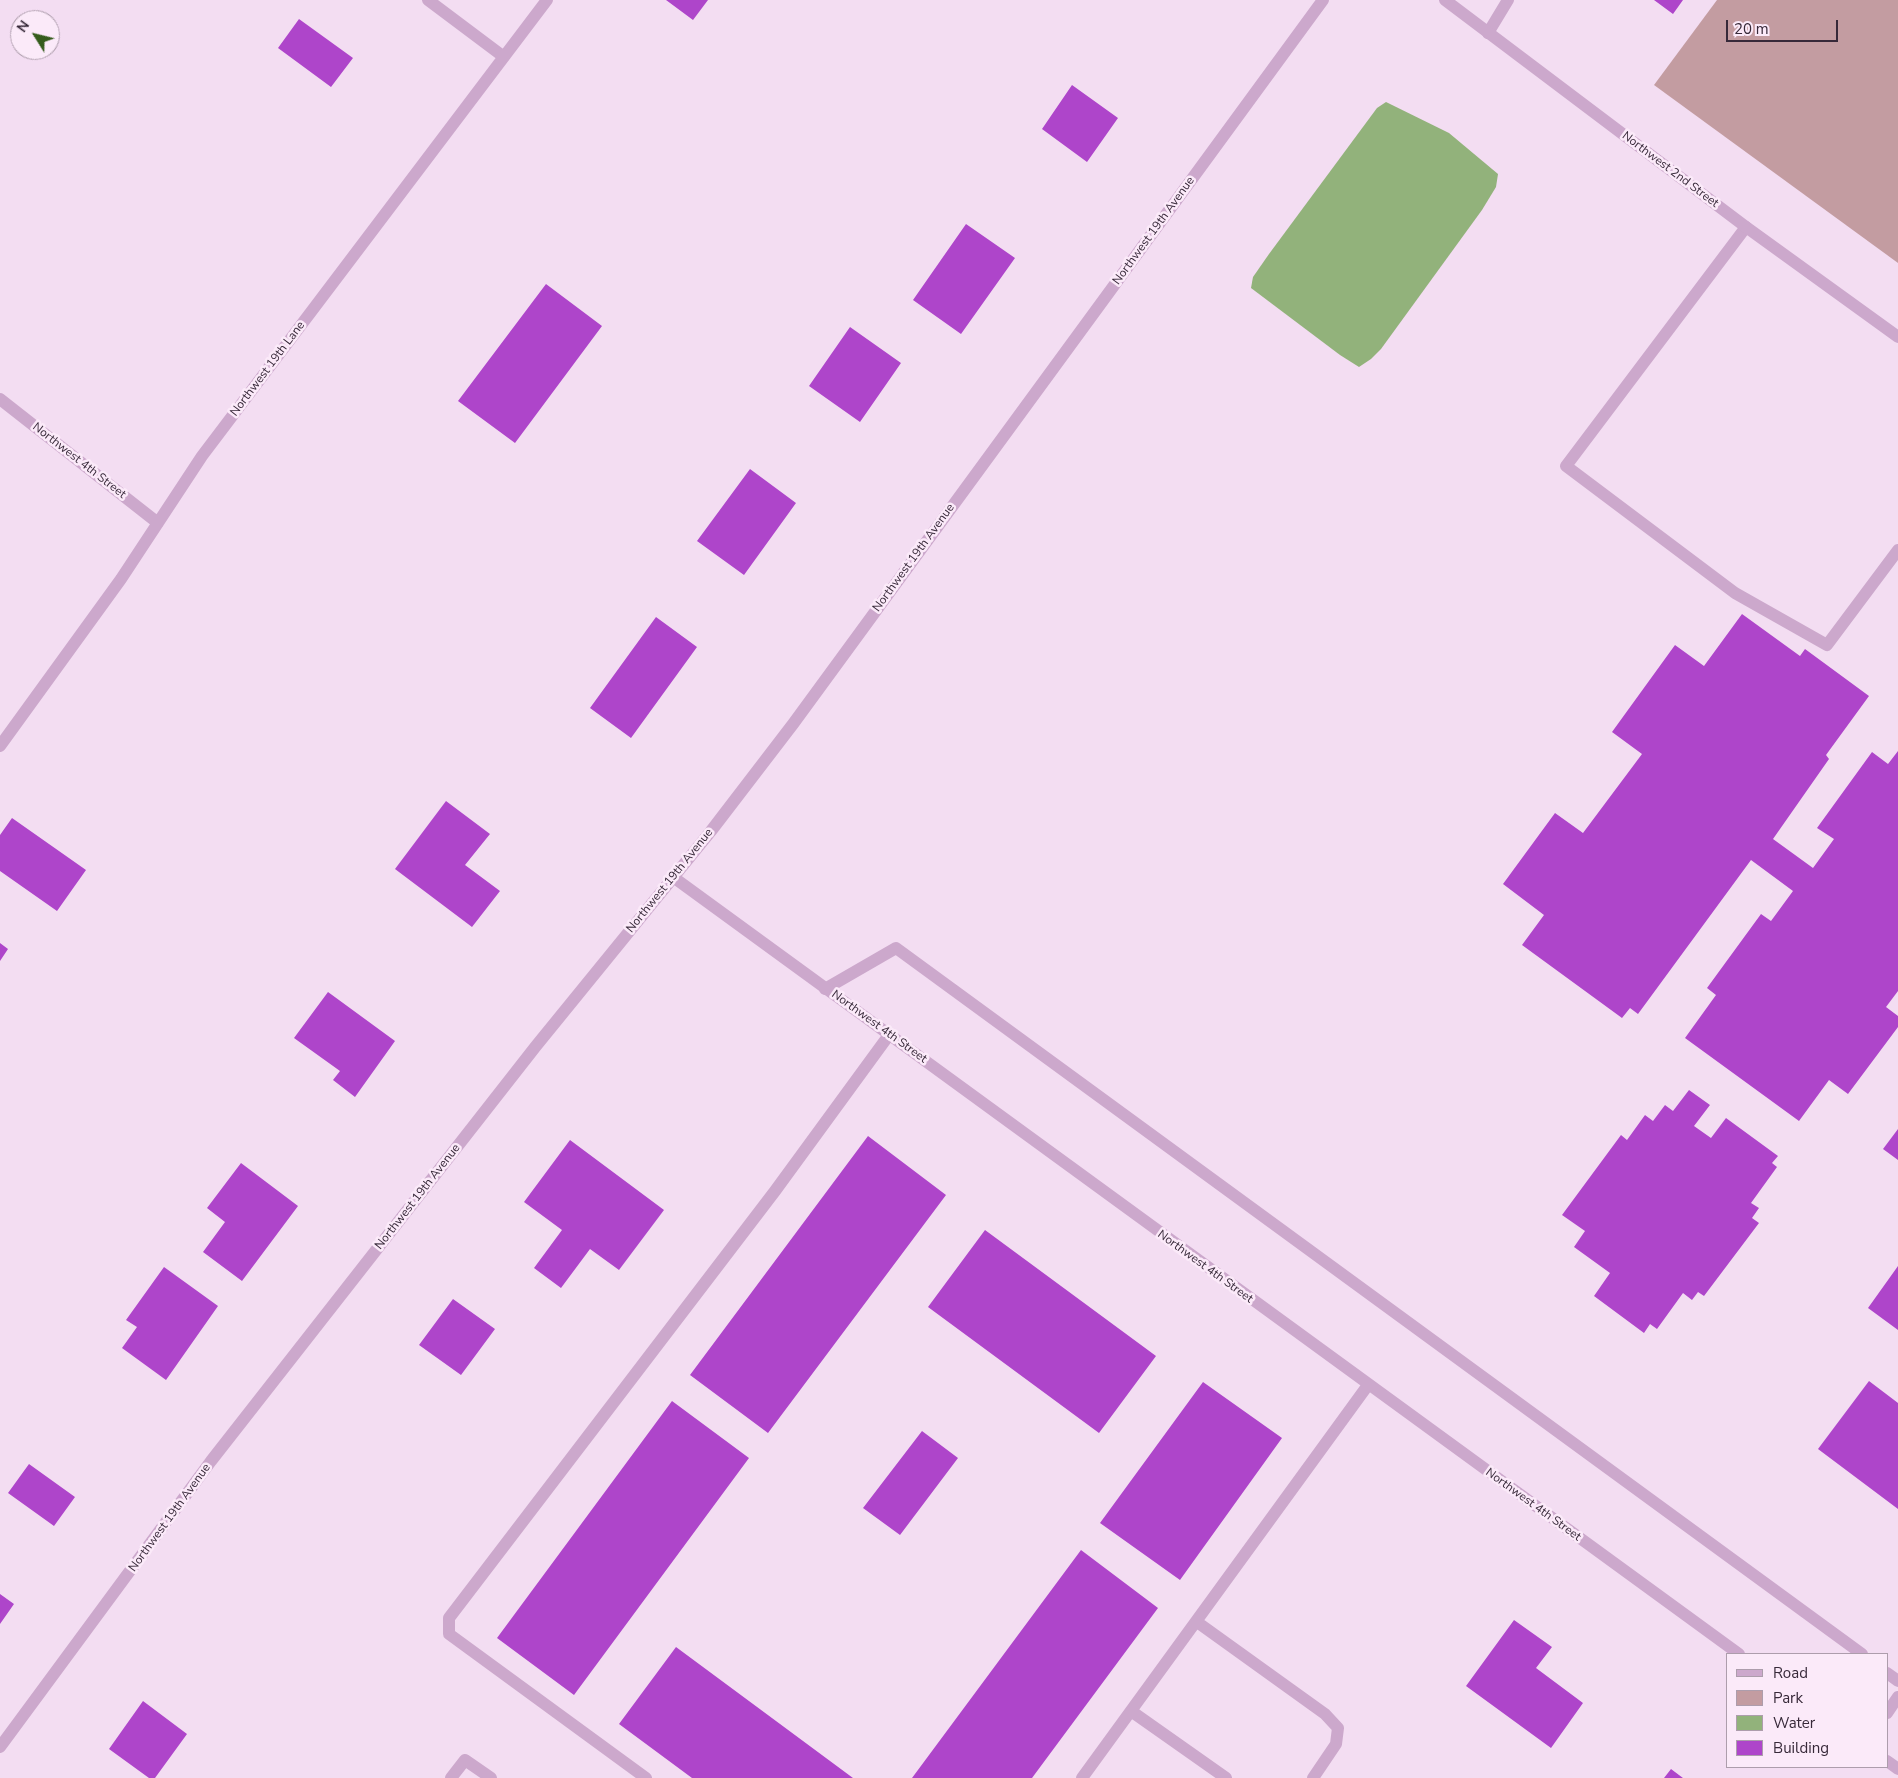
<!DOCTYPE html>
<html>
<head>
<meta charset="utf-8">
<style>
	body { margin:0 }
	#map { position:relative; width:1898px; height:1778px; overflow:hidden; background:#f3ddf2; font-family:"Nunito Sans",sans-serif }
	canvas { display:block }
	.legend { position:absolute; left:1726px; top:1653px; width:162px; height:115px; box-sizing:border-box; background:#fbeaf9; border:1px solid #ad9dac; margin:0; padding:6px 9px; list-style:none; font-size:15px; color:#372939 }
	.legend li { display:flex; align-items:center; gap:10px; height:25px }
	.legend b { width:25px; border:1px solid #ad9dac }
	.north { position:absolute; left:10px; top:10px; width:50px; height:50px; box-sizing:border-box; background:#fbeaf9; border:1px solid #ad9dac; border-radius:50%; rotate:306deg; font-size:14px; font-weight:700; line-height:20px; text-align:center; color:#372939 }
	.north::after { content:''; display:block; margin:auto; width:18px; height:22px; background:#355c1c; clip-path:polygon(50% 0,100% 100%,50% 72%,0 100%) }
	.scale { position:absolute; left:1726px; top:20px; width:112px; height:22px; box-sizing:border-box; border:2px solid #372939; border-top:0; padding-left:6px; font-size:15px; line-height:18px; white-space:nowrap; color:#372939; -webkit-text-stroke:4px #fbeaf9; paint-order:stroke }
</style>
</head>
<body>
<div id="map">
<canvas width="1898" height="1778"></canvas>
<ul class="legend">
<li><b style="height:6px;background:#cca8cc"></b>Road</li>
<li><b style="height:14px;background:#c39ca1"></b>Park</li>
<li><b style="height:14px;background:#92b27b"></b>Water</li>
<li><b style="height:14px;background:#ae45ca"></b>Building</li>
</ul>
<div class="north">N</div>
<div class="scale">20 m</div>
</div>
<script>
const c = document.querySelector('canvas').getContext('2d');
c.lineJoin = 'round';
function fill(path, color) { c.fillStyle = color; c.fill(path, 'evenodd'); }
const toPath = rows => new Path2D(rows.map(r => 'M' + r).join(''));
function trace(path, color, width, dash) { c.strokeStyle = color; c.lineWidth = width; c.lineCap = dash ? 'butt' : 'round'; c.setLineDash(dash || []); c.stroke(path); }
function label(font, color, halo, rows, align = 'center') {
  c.font = font + ' "Nunito Sans",sans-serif'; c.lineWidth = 5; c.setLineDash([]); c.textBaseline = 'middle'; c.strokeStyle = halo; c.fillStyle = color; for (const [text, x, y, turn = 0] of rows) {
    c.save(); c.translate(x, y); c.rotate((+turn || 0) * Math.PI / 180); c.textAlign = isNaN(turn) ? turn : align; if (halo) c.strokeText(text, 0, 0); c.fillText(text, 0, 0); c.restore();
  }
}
const green = toPath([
	[1717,0,1898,0,1898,263,1654,85]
]);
const water = toPath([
	[1386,102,1449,133,1498,174,1496,187,1482,210,1381,349,1371,359,1359,367,1340,355,1251,288,1253,277,1269,254,1377,108]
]);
const building = toPath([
	[666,0,708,0,693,20],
	[1654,0,1683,0,1673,14],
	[299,19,353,58,331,87,278,48],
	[1072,85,1118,118,1087,162,1042,129],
	[966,224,1015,258,961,334,913,300],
	[546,284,602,326,515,443,458,401],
	[850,327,901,363,860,422,809,386],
	[750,469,796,503,744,575,697,541],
	[1742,614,1800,656,1805,649,1869,696,1826,755,1829,759,1773,839,1813,868,1834,839,1817,828,1872,752,1888,764,1898,751,1898,991,1886,1007,1898,1016,1898,1027,1848,1094,1829,1080,1799,1121,1685,1038,1716,995,1707,988,1761,914,1771,921,1793,891,1751,860,1638,1014,1630,1008,1622,1018,1522,945,1544,915,1503,884,1555,813,1583,833,1642,754,1612,732,1675,645,1704,666],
	[656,617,697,647,631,738,590,708],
	[446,801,490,834,465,865,500,891,472,927,395,869],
	[12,818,86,870,57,911,0,871,0,835],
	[0,943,8,949,0,961],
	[328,992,395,1041,355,1097,333,1080,340,1071,294,1038],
	[1689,1090,1710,1105,1694,1126,1711,1138,1726,1118,1778,1156,1772,1163,1777,1167,1751,1203,1759,1208,1752,1218,1759,1223,1704,1296,1698,1292,1692,1300,1683,1293,1657,1329,1650,1324,1644,1333,1594,1296,1610,1273,1574,1247,1585,1231,1562,1215,1621,1135,1627,1140,1645,1115,1653,1121,1665,1105,1673,1111],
	[1898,1129,1898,1160,1883,1149],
	[868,1136,946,1195,768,1433,690,1375],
	[570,1140,664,1210,619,1270,590,1249,561,1288,534,1268,562,1230,524,1202],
	[241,1163,298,1206,242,1281,203,1252,225,1222,207,1208],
	[985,1230,1156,1356,1099,1433,928,1307],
	[1898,1266,1898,1330,1868,1308],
	[164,1267,218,1306,166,1380,122,1348,137,1327,126,1320],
	[453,1299,495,1329,461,1375,419,1345],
	[1869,1381,1898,1403,1898,1509,1818,1449],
	[1203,1382,1282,1438,1180,1580,1100,1523],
	[672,1401,749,1458,574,1695,497,1638],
	[922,1431,958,1458,900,1535,863,1508],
	[29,1464,75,1497,54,1526,8,1493],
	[1081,1550,1158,1608,1032,1778,912,1778],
	[0,1594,14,1604,0,1624],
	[1514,1620,1552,1647,1536,1668,1583,1703,1551,1748,1466,1686],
	[676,1647,853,1778,692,1778,619,1724],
	[143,1701,187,1734,155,1778,149,1778,109,1749],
	[1671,1769,1683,1778,1664,1778]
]);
const lane = toPath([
	[1488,33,1508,0],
	[1746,227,1566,466,1735,593,1827,645,1898,550],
	[825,989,896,948,1862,1654],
	[1197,1622,1325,1714,1338,1728,1336,1744,1313,1778],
	[1887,1673,1898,1681],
	[1131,1711,1226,1778],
	[1887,1713,1898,1697],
	[451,1778,465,1760,491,1778],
	[646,1778,449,1634,449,1618,775,1191,889,1035],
	[1082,1778,1368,1385]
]);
const street = toPath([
	[428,0,504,57],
	[1445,0,1746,227,1898,337],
	[0,399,158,523],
	[0,746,121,579,202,456,547,0],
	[673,877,1739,1654],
	[0,1747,211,1461,536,1046,711,831,793,724,1323,0],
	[1887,1761,1898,1769]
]);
const streetNames = [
	["Northwest 2nd Street",1670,170,37],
	["Northwest 19th Avenue",1154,231,-54],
	["Northwest 19th Lane",268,369,-53],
	["Northwest 4th Street",79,461,38],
	["Northwest 19th Avenue",914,558,-54],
	["Northwest 19th Avenue",670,881,-51],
	["Northwest 4th Street",879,1027,36],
	["Northwest 19th Avenue",418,1197,-52],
	["Northwest 4th Street",1205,1267,36],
	["Northwest 4th Street",1533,1505,36],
	["Northwest 19th Avenue",170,1518,-54]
];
fill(green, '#c39ca1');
fill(water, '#92b27b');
fill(building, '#ae45ca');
trace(lane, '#cca8cc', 12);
trace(street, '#cca8cc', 12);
label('12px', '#372939', '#fbeaf9', streetNames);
</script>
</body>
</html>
